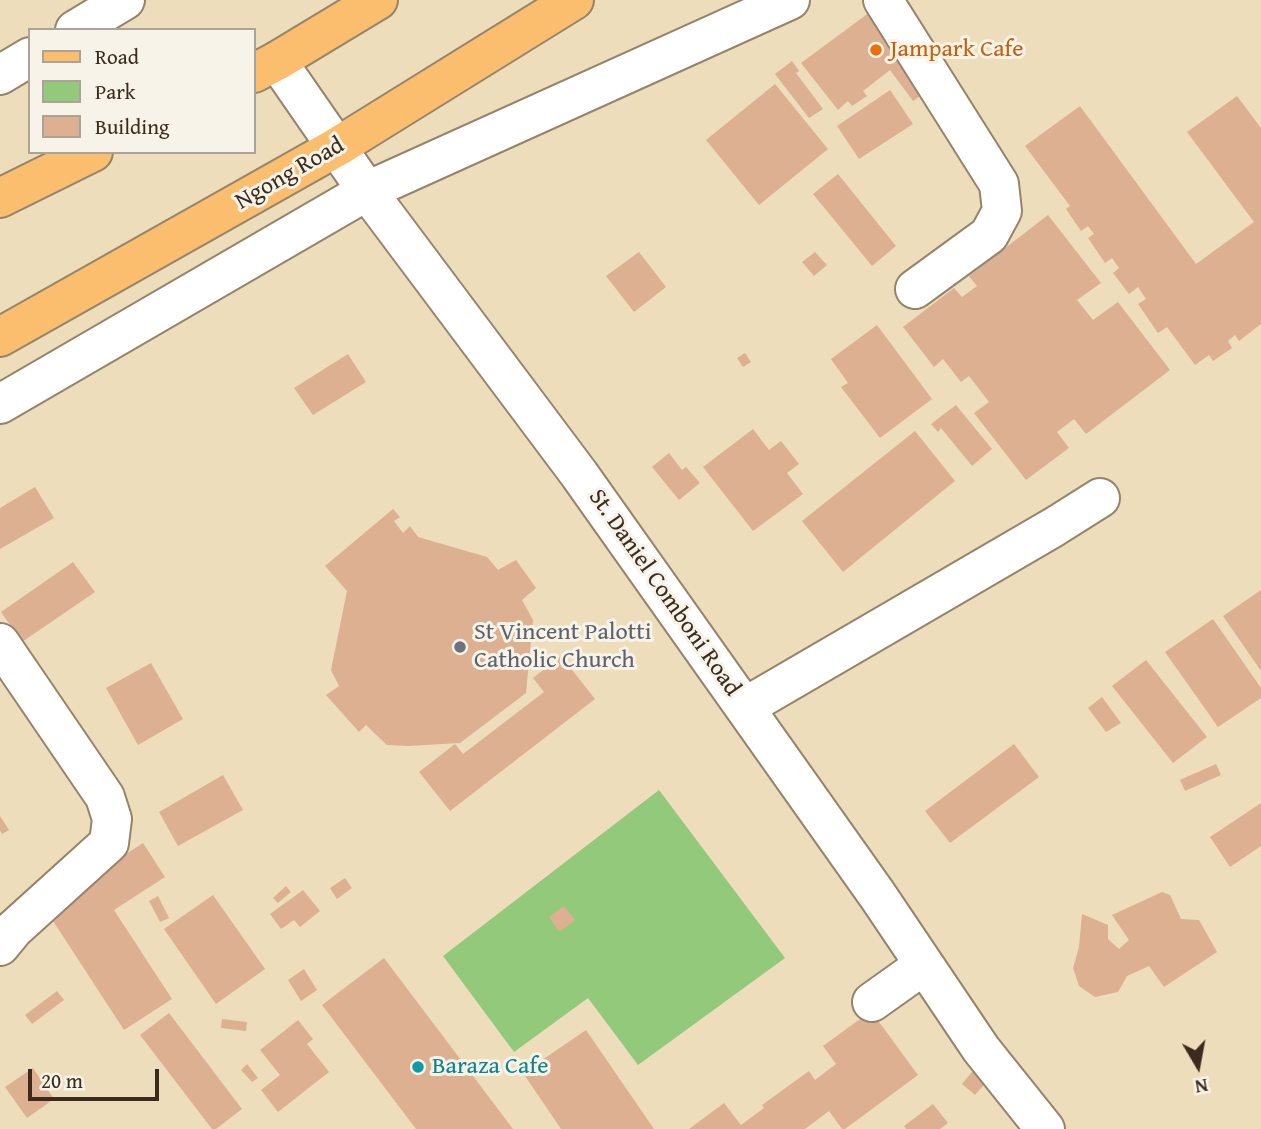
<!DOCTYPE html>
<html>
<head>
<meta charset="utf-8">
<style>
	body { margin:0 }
	#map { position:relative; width:1261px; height:1129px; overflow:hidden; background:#edb; font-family:"Gentium Book Plus",serif }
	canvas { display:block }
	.legend { position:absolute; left:28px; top:28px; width:228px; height:126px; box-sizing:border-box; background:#f7f3e8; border:2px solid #aca397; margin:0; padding:9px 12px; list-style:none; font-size:21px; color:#3b2a1e }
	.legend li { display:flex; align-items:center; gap:14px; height:35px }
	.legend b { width:35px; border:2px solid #aca397 }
	.north { position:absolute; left:1163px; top:1031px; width:70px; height:70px; -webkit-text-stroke:5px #f7f3e8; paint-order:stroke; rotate:170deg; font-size:19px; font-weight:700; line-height:28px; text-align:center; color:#3b2a1e }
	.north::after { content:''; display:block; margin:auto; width:24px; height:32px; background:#3b2a1e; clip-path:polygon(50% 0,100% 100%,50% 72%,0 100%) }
	.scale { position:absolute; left:28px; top:1069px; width:131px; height:32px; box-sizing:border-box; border:4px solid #3b2a1e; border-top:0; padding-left:9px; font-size:21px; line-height:24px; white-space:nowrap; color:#3b2a1e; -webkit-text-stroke:5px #f7f3e8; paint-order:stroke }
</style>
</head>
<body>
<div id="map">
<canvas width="1261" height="1129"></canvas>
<ul class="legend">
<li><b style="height:9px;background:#fbbd6e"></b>Road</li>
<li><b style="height:19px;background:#93c97a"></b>Park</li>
<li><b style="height:19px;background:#dcb091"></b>Building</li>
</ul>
<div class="north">N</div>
<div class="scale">20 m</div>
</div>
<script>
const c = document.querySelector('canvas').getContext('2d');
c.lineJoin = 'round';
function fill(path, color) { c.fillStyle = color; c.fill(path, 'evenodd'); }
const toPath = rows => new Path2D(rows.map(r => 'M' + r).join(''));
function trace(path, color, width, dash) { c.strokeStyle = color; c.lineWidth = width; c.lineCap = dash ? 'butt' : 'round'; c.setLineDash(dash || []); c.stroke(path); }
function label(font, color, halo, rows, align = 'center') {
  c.font = font + ' "Gentium Book Plus",serif'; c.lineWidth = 6; c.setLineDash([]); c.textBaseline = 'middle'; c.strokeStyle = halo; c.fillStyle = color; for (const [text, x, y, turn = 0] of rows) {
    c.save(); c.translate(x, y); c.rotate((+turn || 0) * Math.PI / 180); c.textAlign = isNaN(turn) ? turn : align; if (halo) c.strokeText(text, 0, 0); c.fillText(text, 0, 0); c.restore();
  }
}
const green = toPath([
	[659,790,785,958,638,1065,588,998,514,1052,443,956]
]);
const building = toPath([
	[870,12,929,90,913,101,890,70,863,91,867,96,852,106,848,101,838,110,801,63],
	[792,61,799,71,796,73,823,109,809,118,775,74],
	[775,84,828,149,759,205,706,140],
	[890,90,913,124,859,159,837,126],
	[1237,96,1261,128,1261,324,1239,341,1235,335,1228,341,1232,348,1213,361,1209,355,1195,365,1167,327,1158,333,1138,304,1146,299,1138,287,1129,294,1113,273,1119,268,1112,258,1105,263,1088,238,1094,234,1088,226,1081,231,1066,209,1070,206,1025,146,1080,106,1196,264,1254,222,1187,132],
	[838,174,896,246,872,266,813,194],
	[1048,215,1101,283,1077,300,1093,320,1118,302,1170,370,1086,434,1074,419,1057,432,1069,448,1026,480,974,413,989,402,969,376,961,382,943,359,934,367,903,327,954,288,962,297,977,286,969,276],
	[639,252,666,287,634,312,606,276],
	[815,252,827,265,814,276,802,262],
	[877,325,932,399,880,438,841,387,848,383,831,359],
	[745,353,751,362,743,367,737,358],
	[348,354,366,382,313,415,294,388],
	[956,405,992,449,972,466,941,428,938,432,931,424],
	[753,429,769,450,781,441,799,464,787,473,803,494,753,531,703,467],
	[915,431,955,481,843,572,802,521],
	[669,453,682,470,686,467,700,483,679,500,652,467],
	[35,487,54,518,0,549,0,508],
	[393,509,400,517,394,521,403,533,410,526,418,537,487,557,498,570,516,560,536,588,522,600,533,620,526,693,460,743,409,746,387,745,366,725,359,732,326,695,339,686,331,670,347,591,325,566],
	[73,562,95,592,22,642,1,612],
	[1261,590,1261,671,1223,616],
	[1213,619,1261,688,1261,698,1218,727,1165,652],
	[561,656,595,699,450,811,419,772,455,744,463,754,544,692,533,678],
	[1146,660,1207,737,1173,763,1112,686],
	[151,663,183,719,138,745,106,688],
	[1102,697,1121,723,1106,732,1088,708],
	[1014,744,1039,777,950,843,925,811],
	[1216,764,1221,775,1185,791,1180,780],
	[223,775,243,810,178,846,159,812],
	[1261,803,1261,846,1230,867,1210,837],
	[0,816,9,830,2,834,0,830],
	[143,843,165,877,114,910,172,999,124,1030,44,907],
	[345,878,352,888,337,899,330,888],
	[286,886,291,892,278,903,273,898],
	[303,890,320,911,300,927,294,920,281,929,270,914],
	[1162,892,1170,895,1181,919,1199,920,1217,952,1164,987,1149,966,1127,976,1118,992,1095,997,1079,986,1073,968,1079,947,1082,914,1108,925,1108,939,1119,949,1129,940,1112,915],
	[213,895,265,969,216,1004,164,929],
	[158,896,169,918,160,922,149,901],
	[564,906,575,920,559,932,549,917],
	[384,958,513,1129,416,1129,322,1005],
	[304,969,317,990,301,1001,288,980],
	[57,991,64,1000,32,1024,25,1015],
	[871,1011,918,1075,845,1129,842,1129,829,1111,805,1129,689,1129,724,1103,741,1125,764,1108,762,1105,809,1071,815,1080,836,1064,823,1046],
	[169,1013,242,1109,216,1129,212,1129,140,1035],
	[222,1019,247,1022,246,1031,221,1028],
	[298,1020,313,1039,307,1044,329,1072,278,1112,261,1090,280,1075,260,1050],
	[586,1030,654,1129,561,1129,523,1073],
	[247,1064,258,1078,252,1082,241,1070],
	[976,1067,989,1079,975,1095,962,1084],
	[33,1068,54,1099,27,1118,5,1087],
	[933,1104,948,1123,940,1129,906,1129,904,1126]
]);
const minor = toPath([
	[883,0,999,184,1002,211,989,235,915,289],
	[75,30,125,0],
	[277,61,367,191,579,474,878,896,981,1049,1045,1129],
	[0,75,30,57],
	[0,404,367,191,790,0],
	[0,643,105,797,112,819,109,843,14,929,0,946],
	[745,707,1054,527,1100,498],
	[872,1002,924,965]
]);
const major = toPath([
	[254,73,277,61,378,0],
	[0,198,93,152],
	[0,337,337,147,574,0]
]);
const markers = [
	[876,50,7,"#e8710a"],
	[460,647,7,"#6b7280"],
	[418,1067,7,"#0f9aa8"]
];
const foodNames = [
	["Jampark Cafe",890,50]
];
const streetNames = [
	["Ngong Road",290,174,-30],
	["St. Daniel Comboni Road",664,593,55]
];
const worshipNames = [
	["St Vincent Palotti",474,633],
	["Catholic Church",474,661]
];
const cultureNames = [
	["Baraza Cafe",432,1067]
];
fill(green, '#93c97a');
fill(building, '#dcb091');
trace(minor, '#94846c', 42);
trace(major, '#94846c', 42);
trace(minor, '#fff', 38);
trace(major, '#fbbd6e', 38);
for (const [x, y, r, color] of markers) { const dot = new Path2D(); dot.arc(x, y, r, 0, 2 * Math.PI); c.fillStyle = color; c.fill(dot); trace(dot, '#f7f3e8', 2.5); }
label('24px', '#c56008', '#f7f3e8', foodNames, 'left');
label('24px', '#3b2a1e', '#f7f3e8', streetNames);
label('24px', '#5b616d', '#f7f3e8', worshipNames, 'left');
label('24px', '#0d838f', '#f7f3e8', cultureNames, 'left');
</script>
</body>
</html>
